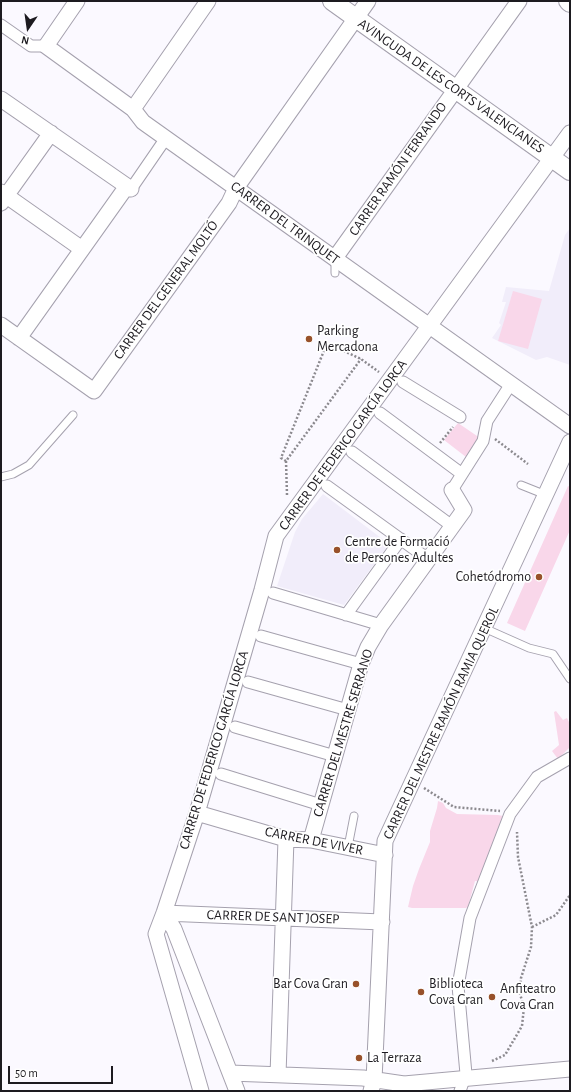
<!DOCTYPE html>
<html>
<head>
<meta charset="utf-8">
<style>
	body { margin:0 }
	#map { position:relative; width:571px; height:1092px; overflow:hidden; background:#fbf9ff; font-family:"Alegreya Sans",sans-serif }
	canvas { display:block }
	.frame { position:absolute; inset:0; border:2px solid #1d1b20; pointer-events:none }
	.north { position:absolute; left:8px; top:8px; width:40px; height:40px; -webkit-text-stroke:3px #fff; paint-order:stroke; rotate:193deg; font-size:11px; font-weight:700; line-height:16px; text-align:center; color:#1d1b20 }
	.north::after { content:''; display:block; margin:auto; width:14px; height:18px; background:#1d1b20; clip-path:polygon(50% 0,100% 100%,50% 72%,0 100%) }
	.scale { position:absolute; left:8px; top:1066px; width:105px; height:18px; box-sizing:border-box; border:2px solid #1d1b20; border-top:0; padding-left:5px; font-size:12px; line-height:14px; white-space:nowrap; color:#1d1b20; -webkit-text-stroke:3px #fff; paint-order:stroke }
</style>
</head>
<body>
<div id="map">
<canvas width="571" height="1092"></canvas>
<div class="frame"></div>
<div class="north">N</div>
<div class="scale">50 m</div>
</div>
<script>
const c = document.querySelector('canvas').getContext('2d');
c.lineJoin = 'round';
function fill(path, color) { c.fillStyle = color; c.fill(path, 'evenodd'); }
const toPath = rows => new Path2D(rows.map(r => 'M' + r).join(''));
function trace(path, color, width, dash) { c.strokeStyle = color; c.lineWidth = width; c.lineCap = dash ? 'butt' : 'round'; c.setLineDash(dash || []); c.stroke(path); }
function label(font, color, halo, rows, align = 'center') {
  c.font = font + ' "Alegreya Sans",sans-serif'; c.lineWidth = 3.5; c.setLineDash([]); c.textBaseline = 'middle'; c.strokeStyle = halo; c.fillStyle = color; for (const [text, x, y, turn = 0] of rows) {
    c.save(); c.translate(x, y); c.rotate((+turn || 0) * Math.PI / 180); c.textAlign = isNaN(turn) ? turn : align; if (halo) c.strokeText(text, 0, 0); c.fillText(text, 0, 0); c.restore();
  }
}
const built = toPath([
	[570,228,570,365,547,357,536,360,492,338,501,325,499,323,506,302,502,302,506,287,549,291,565,235],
	[323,494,389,544,344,605,277,586,295,532,302,519]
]);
const green = toPath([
	[513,291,542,299,528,349,498,341],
	[458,423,480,438,466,457,444,440],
	[568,486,570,487,570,530,525,631,507,623],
	[556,711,563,720,567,718,570,724,570,747,558,759,552,751,559,745,554,712],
	[438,801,443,803,446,808,457,814,498,815,503,816,504,818,481,882,475,881,468,907,466,908,412,908,408,907,413,886,419,869,430,842,430,831,437,808]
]);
const path = toPath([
	[495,439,528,464],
	[440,443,453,427],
	[286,461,281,458,327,343,361,359,379,372],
	[287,495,286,461,361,359],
	[424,788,454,807,500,811],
	[532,927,556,915,570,895],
	[492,1061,505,1055,522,1026,524,1007,520,994,521,978,531,947,532,927,518,857,517,832]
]);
const service = toPath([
	[335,259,335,273],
	[1,477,13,474,29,465,73,415],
	[521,485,546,495],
	[484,628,529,648,553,654,570,679],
	[348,847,354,816]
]);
const pedestrian = toPath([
	[1,25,31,46,46,46],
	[131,189,166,138],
	[403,382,460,417],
	[380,413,462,474],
	[352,452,452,526],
	[327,486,428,559],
	[452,490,483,441,487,421,507,390],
	[273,593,381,625],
	[346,615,401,539],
	[261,636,361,664],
	[248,682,348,710],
	[235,727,335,756],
	[221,774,321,805],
	[460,1091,466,1074,458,986,470,918,510,814,537,777,570,758]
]);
const minor = toPath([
	[77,1,46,46,133,109,143,122,570,426],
	[1,99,131,189],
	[133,109,208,1],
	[1,192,82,249],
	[1,203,51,133],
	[335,258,519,1],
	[1,325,94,391,229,203,236,188,368,1],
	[19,338,127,186],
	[197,813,286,839,311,840,385,855],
	[311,840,361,664,368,647,381,625,464,510,452,490],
	[164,913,382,922],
	[164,913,174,929,237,1091],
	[230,1073,363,1078,404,1084,570,1069],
	[278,1075,286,839],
	[201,1091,156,934,164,913,197,813,262,590,276,536,570,133],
	[371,1091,374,1080,385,841,570,442]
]);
const tertiary = toPath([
	[332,1,570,171],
	[568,1,570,3]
]);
const markers = [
	[309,339,4,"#98512a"],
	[337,550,4,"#98512a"],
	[539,577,4,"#98512a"],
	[356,984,4,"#98512a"],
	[421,992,4,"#98512a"],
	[492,997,4,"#98512a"],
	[359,1058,4,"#98512a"]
];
const streetNames = [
	["AVINGUDA DE LES CORTS VALENCIANES",451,86,35],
	["CARRER RAMÓN FERRANDO",398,169,-55],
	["CARRER DEL TRINQUET",285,223,36],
	["CARRER DEL GENERAL MOLTÓ",166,290,-54],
	["CARRER DE FEDERICO GARCÍA LORCA",343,445,-54],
	["CARRER DEL MESTRE RAMÓN RAMIA QUEROL",441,723,-65],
	["CARRER DEL MESTRE SERRANO",343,733,-73],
	["CARRER DE FEDERICO GARCÍA LORCA",214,750,-73],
	["CARRER DE VIVER",314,841,11],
	["CARRER DE SANT JOSEP",273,917,2]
];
const poiNames = [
	["Parking",317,331],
	["Mercadona",317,347],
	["Centre de Formació",345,542],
	["de Persones Adultes",345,558],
	["Cohetódromo",531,577,"right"],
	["Bar Cova Gran",348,984,"right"],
	["Biblioteca",429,984],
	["Cova Gran",429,1000],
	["Anfiteatro",500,989],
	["Cova Gran",500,1005],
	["La Terraza",367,1058]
];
fill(built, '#f1edfa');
fill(green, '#f9d7ea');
trace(service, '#a5a1ae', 9);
trace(pedestrian, '#a5a1ae', 13);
trace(minor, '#a5a1ae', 17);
trace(tertiary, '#a5a1ae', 20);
trace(path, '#8c8a8f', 2.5, [2, 2]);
trace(service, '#fff', 7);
trace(pedestrian, '#fff', 11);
trace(minor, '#fff', 15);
trace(tertiary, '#fff', 18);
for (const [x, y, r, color] of markers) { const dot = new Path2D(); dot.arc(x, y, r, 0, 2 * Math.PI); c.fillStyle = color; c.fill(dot); trace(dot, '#fff', 1.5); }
label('14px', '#1d1b20', '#fff', streetNames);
label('14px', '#1d1b20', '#fff', poiNames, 'left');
</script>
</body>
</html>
